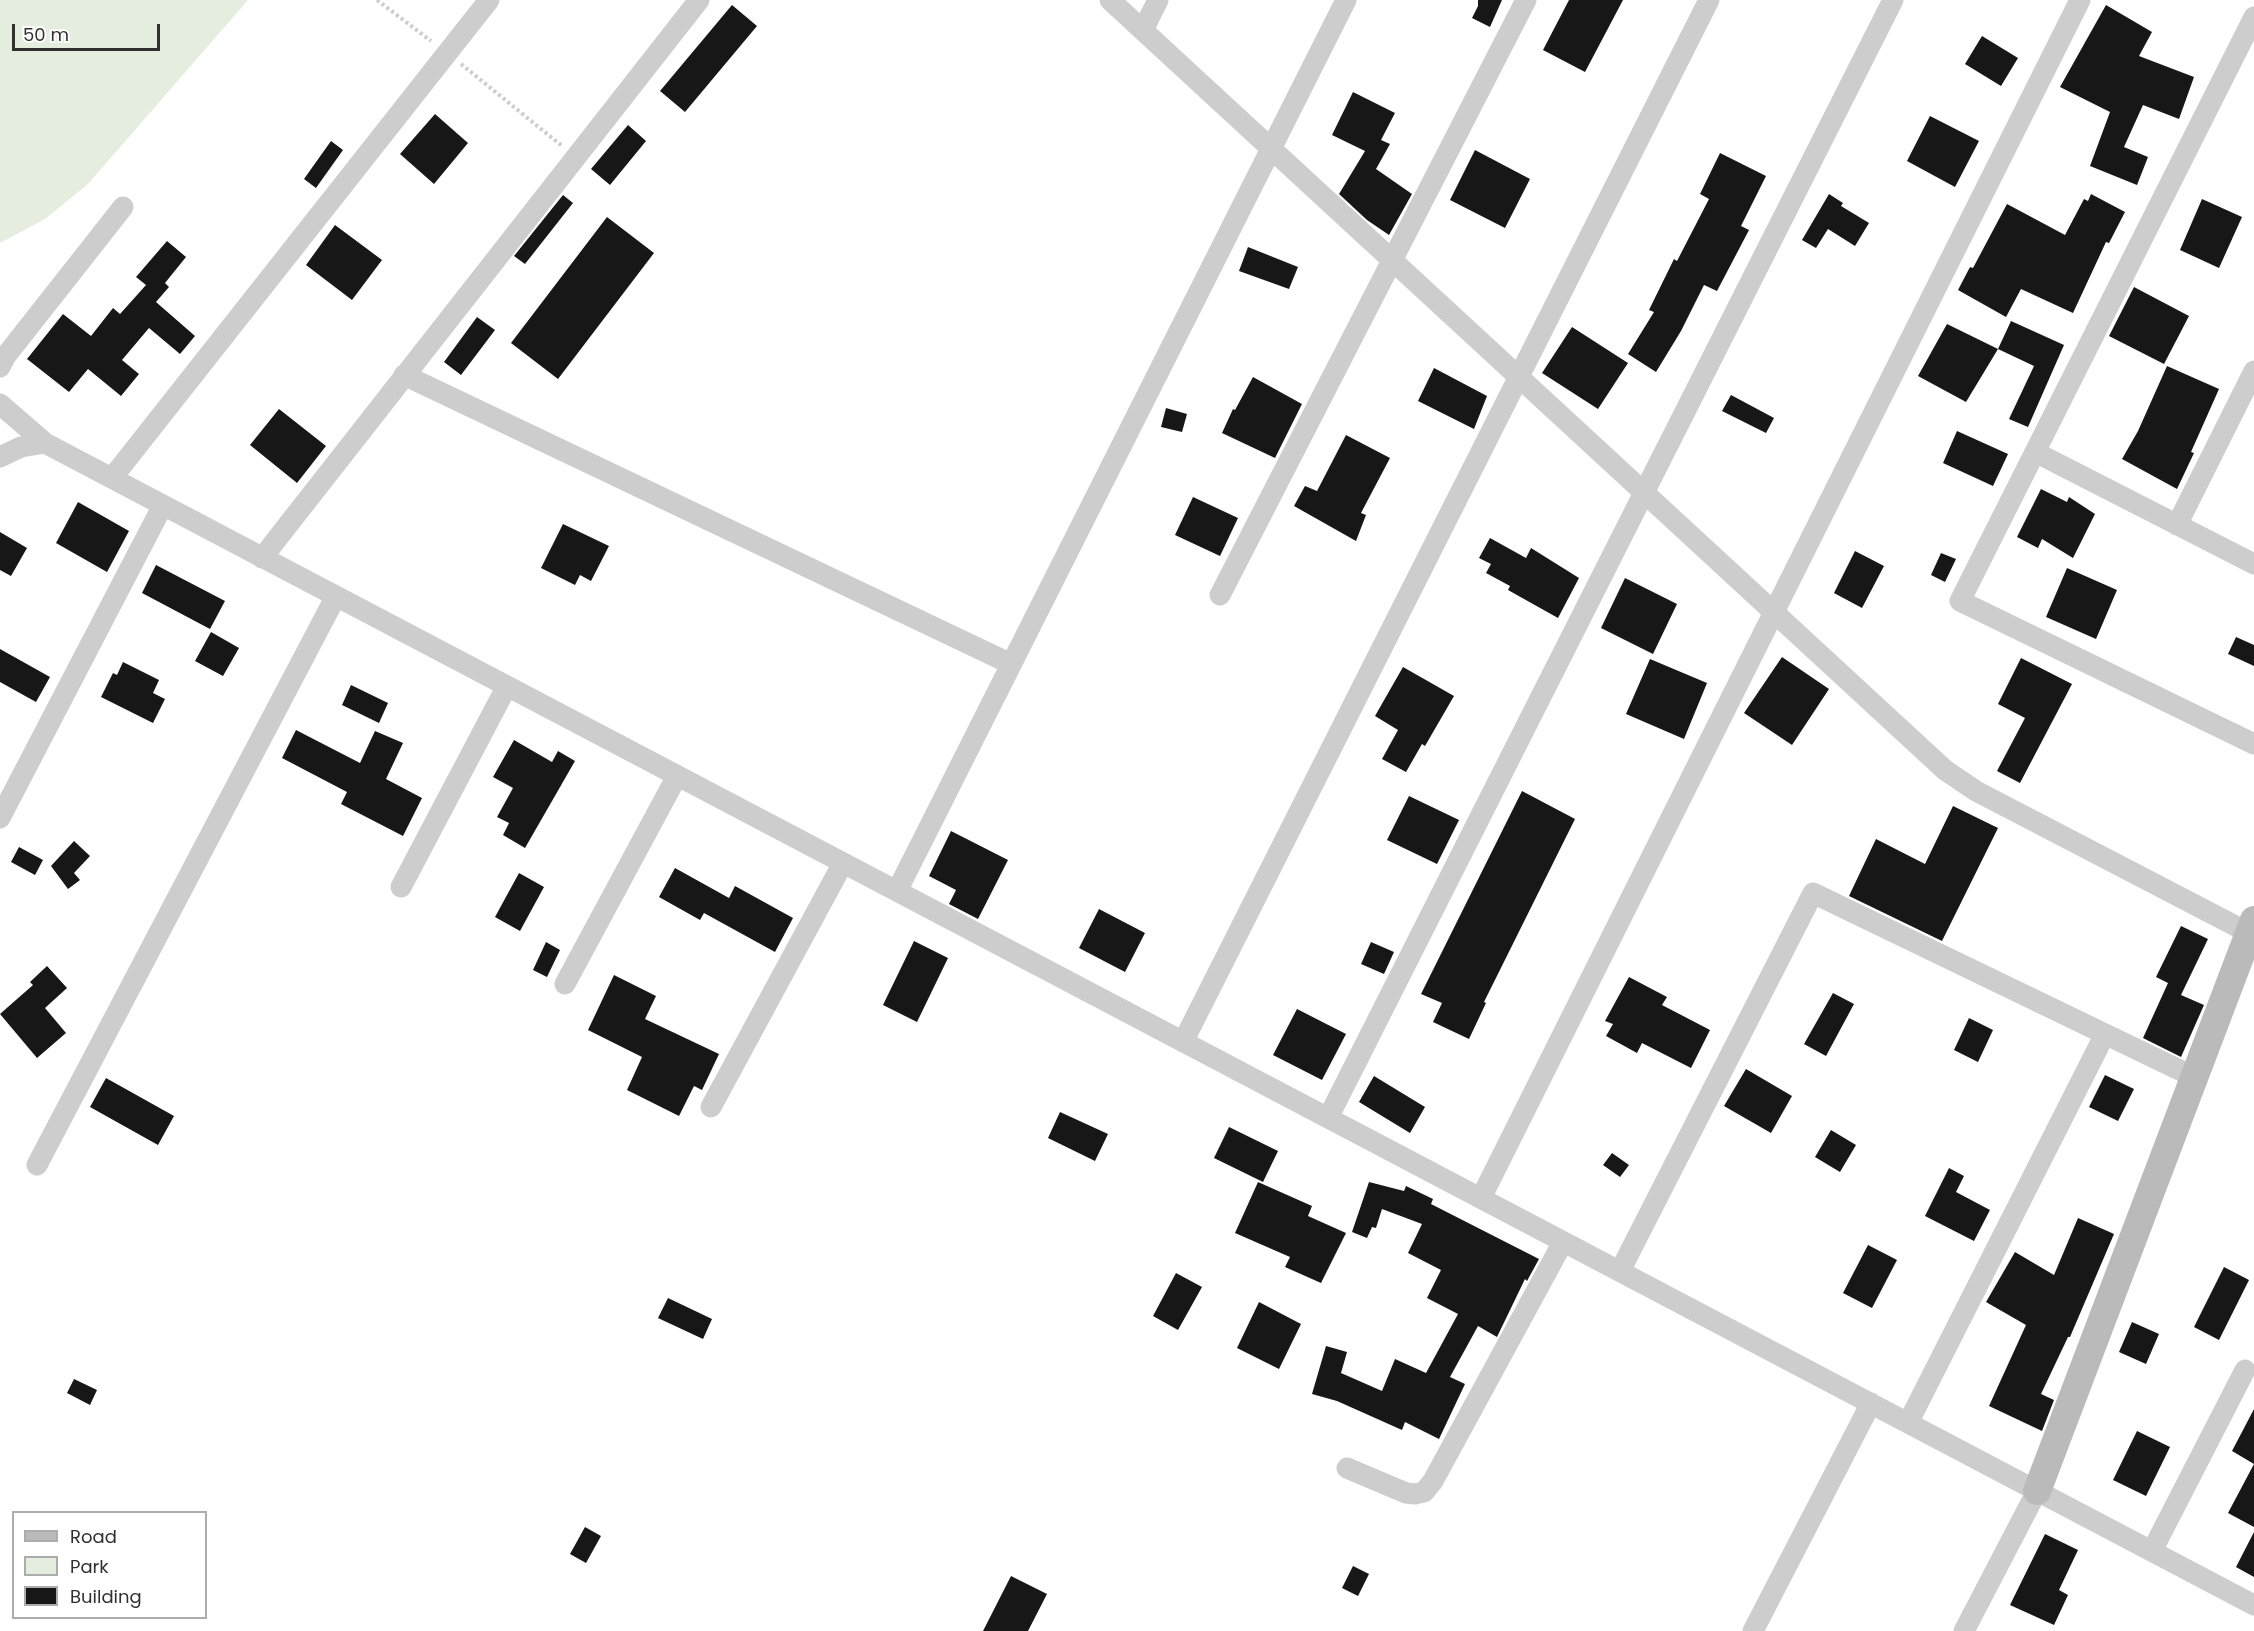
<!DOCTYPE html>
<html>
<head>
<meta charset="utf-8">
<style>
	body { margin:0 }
	#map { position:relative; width:2254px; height:1631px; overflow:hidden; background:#fff; font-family:Poppins,sans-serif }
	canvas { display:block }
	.legend { position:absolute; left:12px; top:1511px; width:195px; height:108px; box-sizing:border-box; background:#fff; border:2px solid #acacac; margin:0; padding:8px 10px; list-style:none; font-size:18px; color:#303030 }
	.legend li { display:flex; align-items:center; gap:12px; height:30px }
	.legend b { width:30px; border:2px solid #acacac }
	.scale { position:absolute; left:12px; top:24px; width:148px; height:27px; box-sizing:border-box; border:3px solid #303030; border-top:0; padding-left:8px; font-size:18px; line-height:21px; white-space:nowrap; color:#303030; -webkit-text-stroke:4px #fff; paint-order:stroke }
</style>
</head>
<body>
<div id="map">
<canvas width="2254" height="1631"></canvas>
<ul class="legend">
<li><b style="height:8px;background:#bababa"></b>Road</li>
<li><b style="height:16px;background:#e5edde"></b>Park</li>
<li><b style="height:16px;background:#171717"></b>Building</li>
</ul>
<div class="scale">50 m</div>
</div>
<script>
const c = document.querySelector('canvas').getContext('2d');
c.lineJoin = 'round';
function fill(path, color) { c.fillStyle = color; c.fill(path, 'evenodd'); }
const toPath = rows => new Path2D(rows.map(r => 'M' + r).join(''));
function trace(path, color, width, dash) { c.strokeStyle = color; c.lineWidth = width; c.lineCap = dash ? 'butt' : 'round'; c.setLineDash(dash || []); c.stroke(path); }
const green = toPath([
	[0,0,248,0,88,184,45,219,0,243]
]);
const building = toPath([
	[1478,0,1502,0,1490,27,1472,18,1478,6],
	[1569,0,1623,0,1585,72,1543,50],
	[732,5,757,26,685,112,660,91],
	[2106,5,2152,32,2139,56,2194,77,2179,119,2143,105,2124,147,2148,157,2137,185,2090,166,2110,112,2060,87],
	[1982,36,2018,58,2001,86,1965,64],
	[1353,92,1395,113,1381,140,1390,144,1376,169,1412,194,1389,235,1367,220,1339,194,1365,151,1332,135],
	[435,114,468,143,434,184,400,154],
	[1930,116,1979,141,1955,187,1907,161],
	[628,125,646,141,610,185,591,169],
	[331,141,343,150,316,188,304,179],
	[1475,150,1530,179,1505,228,1450,200],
	[1720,153,1766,176,1741,226,1749,230,1717,291,1704,285,1681,331,1656,372,1628,354,1654,312,1649,310,1674,259,1677,261,1709,199,1700,194],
	[1829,194,1843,203,1841,206,1869,223,1855,246,1828,229,1816,248,1802,240],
	[2091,194,2125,212,2109,243,2106,242,2073,313,2021,289,2006,317,1958,290,1970,267,1973,268,2007,204,2065,235,2084,199,2088,201],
	[563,195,573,203,525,264,514,256],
	[2202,199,2242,217,2219,268,2180,250],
	[607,217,654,253,558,379,511,343],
	[335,225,382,260,352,300,306,265],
	[167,241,186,257,165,283,169,287,156,302,195,336,180,354,149,328,122,360,139,374,121,396,88,369,69,392,27,359,63,314,91,336,113,308,120,314,146,285,136,277],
	[1248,247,1298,267,1289,289,1239,271],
	[2134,287,2189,316,2164,364,2109,336],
	[477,317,495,330,461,375,444,362],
	[2011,321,2064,345,2028,427,2009,419,2034,366,1998,349],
	[1947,324,1998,349,1966,402,1918,376],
	[1572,327,1628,363,1598,409,1542,373],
	[2167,366,2219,389,2191,452,2194,453,2177,489,2122,459,2138,431],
	[1434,368,1487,396,1474,429,1418,401],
	[1253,377,1302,404,1275,458,1222,433,1233,409,1235,410],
	[1731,395,1774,418,1766,433,1722,411],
	[1166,408,1187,414,1182,432,1161,427],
	[279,409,326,446,297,483,250,445],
	[1957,431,2008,454,1993,486,1943,463],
	[1346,435,1390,458,1361,513,1366,515,1356,541,1294,506,1305,486,1317,491],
	[2041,489,2067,502,2069,497,2095,514,2073,558,2042,539,2038,548,2017,537],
	[1193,497,1238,518,1220,556,1175,535],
	[78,502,129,531,107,572,56,543],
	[563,524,609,546,591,581,580,575,575,585,541,568],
	[0,532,27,548,11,576,0,570],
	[1490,538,1526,558,1531,548,1579,578,1558,618,1508,590,1510,586,1486,573,1491,564,1479,558],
	[1855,551,1884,566,1862,608,1834,593],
	[1941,553,1956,559,1945,582,1931,575],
	[156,565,225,601,210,629,142,593],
	[2067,568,2117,590,2096,639,2046,617],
	[1625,578,1677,604,1653,654,1601,628],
	[211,632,239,648,223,676,195,661],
	[2236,637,2254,645,2254,666,2228,654],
	[0,649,50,677,36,702,0,682],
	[1782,657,1829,689,1792,745,1744,713],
	[2021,658,2072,684,2020,783,1997,771,2025,718,1998,704],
	[1650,659,1707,683,1684,739,1626,714],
	[123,662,159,680,153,693,165,699,153,723,101,697,113,673,117,675],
	[1403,667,1454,696,1425,746,1422,744,1406,772,1382,759,1398,730,1375,716],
	[351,685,388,703,379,723,342,705],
	[296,730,360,763,375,731,403,743,386,779,422,798,403,836,341,804,347,792,282,758],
	[514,740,552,762,558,751,575,761,525,848,503,835,509,823,497,817,513,788,493,777],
	[1522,791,1575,819,1484,1002,1486,1003,1469,1039,1433,1022,1442,1003,1421,994],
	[1409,796,1459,820,1437,864,1387,840],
	[1953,806,1998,828,1942,941,1849,896,1876,839,1925,864],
	[951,831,1008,860,978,919,949,904,956,890,929,876],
	[74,841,90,856,74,873,80,880,68,889,51,866],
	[19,847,43,860,35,875,11,862],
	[675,868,729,898,735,886,793,918,775,952,704,913,700,920,659,897],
	[519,873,544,887,520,931,495,917],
	[1099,909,1145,933,1125,972,1079,948],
	[2181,926,2208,939,2181,995,2204,1005,2181,1057,2143,1038,2168,983,2156,977],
	[914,941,948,958,917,1022,883,1005],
	[546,942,560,950,547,977,533,970],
	[1371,942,1394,952,1384,974,1361,964],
	[47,966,67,988,45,1008,66,1033,37,1058,0,1014,33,985,30,982],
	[614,975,656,996,645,1019,719,1054,702,1090,694,1086,679,1116,627,1090,642,1057,588,1030],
	[1629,977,1667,997,1662,1005,1710,1030,1691,1068,1642,1043,1637,1053,1606,1036,1613,1024,1605,1021],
	[1833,993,1854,1004,1826,1056,1804,1044],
	[1297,1009,1346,1034,1322,1080,1273,1055],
	[1969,1018,1993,1030,1978,1062,1954,1050],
	[1746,1069,1792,1096,1771,1133,1724,1106],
	[2105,1075,2134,1089,2118,1121,2089,1107],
	[1374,1076,1425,1107,1410,1133,1359,1102],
	[106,1078,174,1116,158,1145,90,1107],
	[1060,1112,1108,1134,1095,1161,1048,1138],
	[1229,1127,1278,1151,1263,1182,1214,1158],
	[1831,1130,1856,1145,1840,1172,1815,1157],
	[1612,1153,1629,1165,1620,1177,1603,1165],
	[1949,1168,1964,1176,1956,1192,1990,1210,1974,1241,1925,1216],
	[1258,1182,1312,1206,1308,1216,1346,1233,1321,1283,1285,1267,1290,1257,1235,1233],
	[1369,1182,1404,1191,1406,1186,1433,1199,1431,1204,1539,1259,1527,1281,1525,1279,1497,1337,1478,1326,1450,1377,1465,1384,1439,1439,1405,1422,1402,1430,1337,1401,1312,1394,1326,1346,1347,1352,1341,1373,1382,1391,1395,1359,1426,1373,1458,1314,1427,1298,1441,1270,1408,1253,1422,1224,1382,1209,1376,1228,1372,1227,1367,1238,1352,1232],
	[2078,1218,2114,1234,2070,1337,2068,1337,2041,1394,2054,1400,2042,1431,1989,1406,2026,1325,1986,1302,2015,1252,2054,1275],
	[1868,1245,1897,1260,1872,1308,1843,1293],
	[2224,1267,2249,1280,2219,1340,2194,1327],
	[1176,1273,1202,1287,1178,1330,1153,1316],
	[668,1298,712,1319,703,1339,658,1318],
	[1259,1302,1301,1324,1279,1369,1237,1348],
	[2132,1322,2159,1334,2146,1364,2119,1352],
	[74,1379,97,1390,90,1405,67,1393],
	[2254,1409,2254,1464,2232,1451],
	[2137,1431,2170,1447,2146,1496,2113,1480],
	[2254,1464,2254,1527,2228,1513],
	[585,1527,601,1536,586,1563,570,1554],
	[2254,1532,2254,1577,2236,1567],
	[2045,1534,2078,1550,2059,1590,2068,1595,2054,1625,2010,1605],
	[1353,1566,1369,1574,1358,1596,1342,1588],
	[1011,1576,1047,1594,1028,1631,983,1631]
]);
const path = toPath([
	[377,0,431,41],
	[461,64,562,146]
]);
const street = toPath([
	[1110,0,1945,770,1976,791,2249,933],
	[2254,17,1960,601,2254,744],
	[1143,30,1158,0],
	[0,367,5,357,123,207],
	[404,375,1011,664],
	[0,404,45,443,2254,1605],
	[2035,452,2254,564],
	[0,457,21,447,45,443],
	[112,478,489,0],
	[2177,525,2254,371],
	[262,558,699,0],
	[1220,595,1526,0],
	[0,818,163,505],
	[401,887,507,686],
	[897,891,1346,0],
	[565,984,677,776],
	[1183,1042,1709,0],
	[711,1107,843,863],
	[1328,1118,1893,0],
	[37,1165,336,596],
	[1481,1198,2080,0],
	[1620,1271,1813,893,2194,1077],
	[1908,1423,2105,1034],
	[1347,1468,1406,1493,1415,1494,1424,1492,1433,1481,1563,1242],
	[2152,1551,2245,1370],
	[1753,1631,1871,1403],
	[1964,1631,2037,1491]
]);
const secondary = toPath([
	[2037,1491,2254,920]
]);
fill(green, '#e5edde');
fill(building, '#171717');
trace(path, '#cdcdcd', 4, [3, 3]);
trace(street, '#cdcdcd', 21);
trace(secondary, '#bababa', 28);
</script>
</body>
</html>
